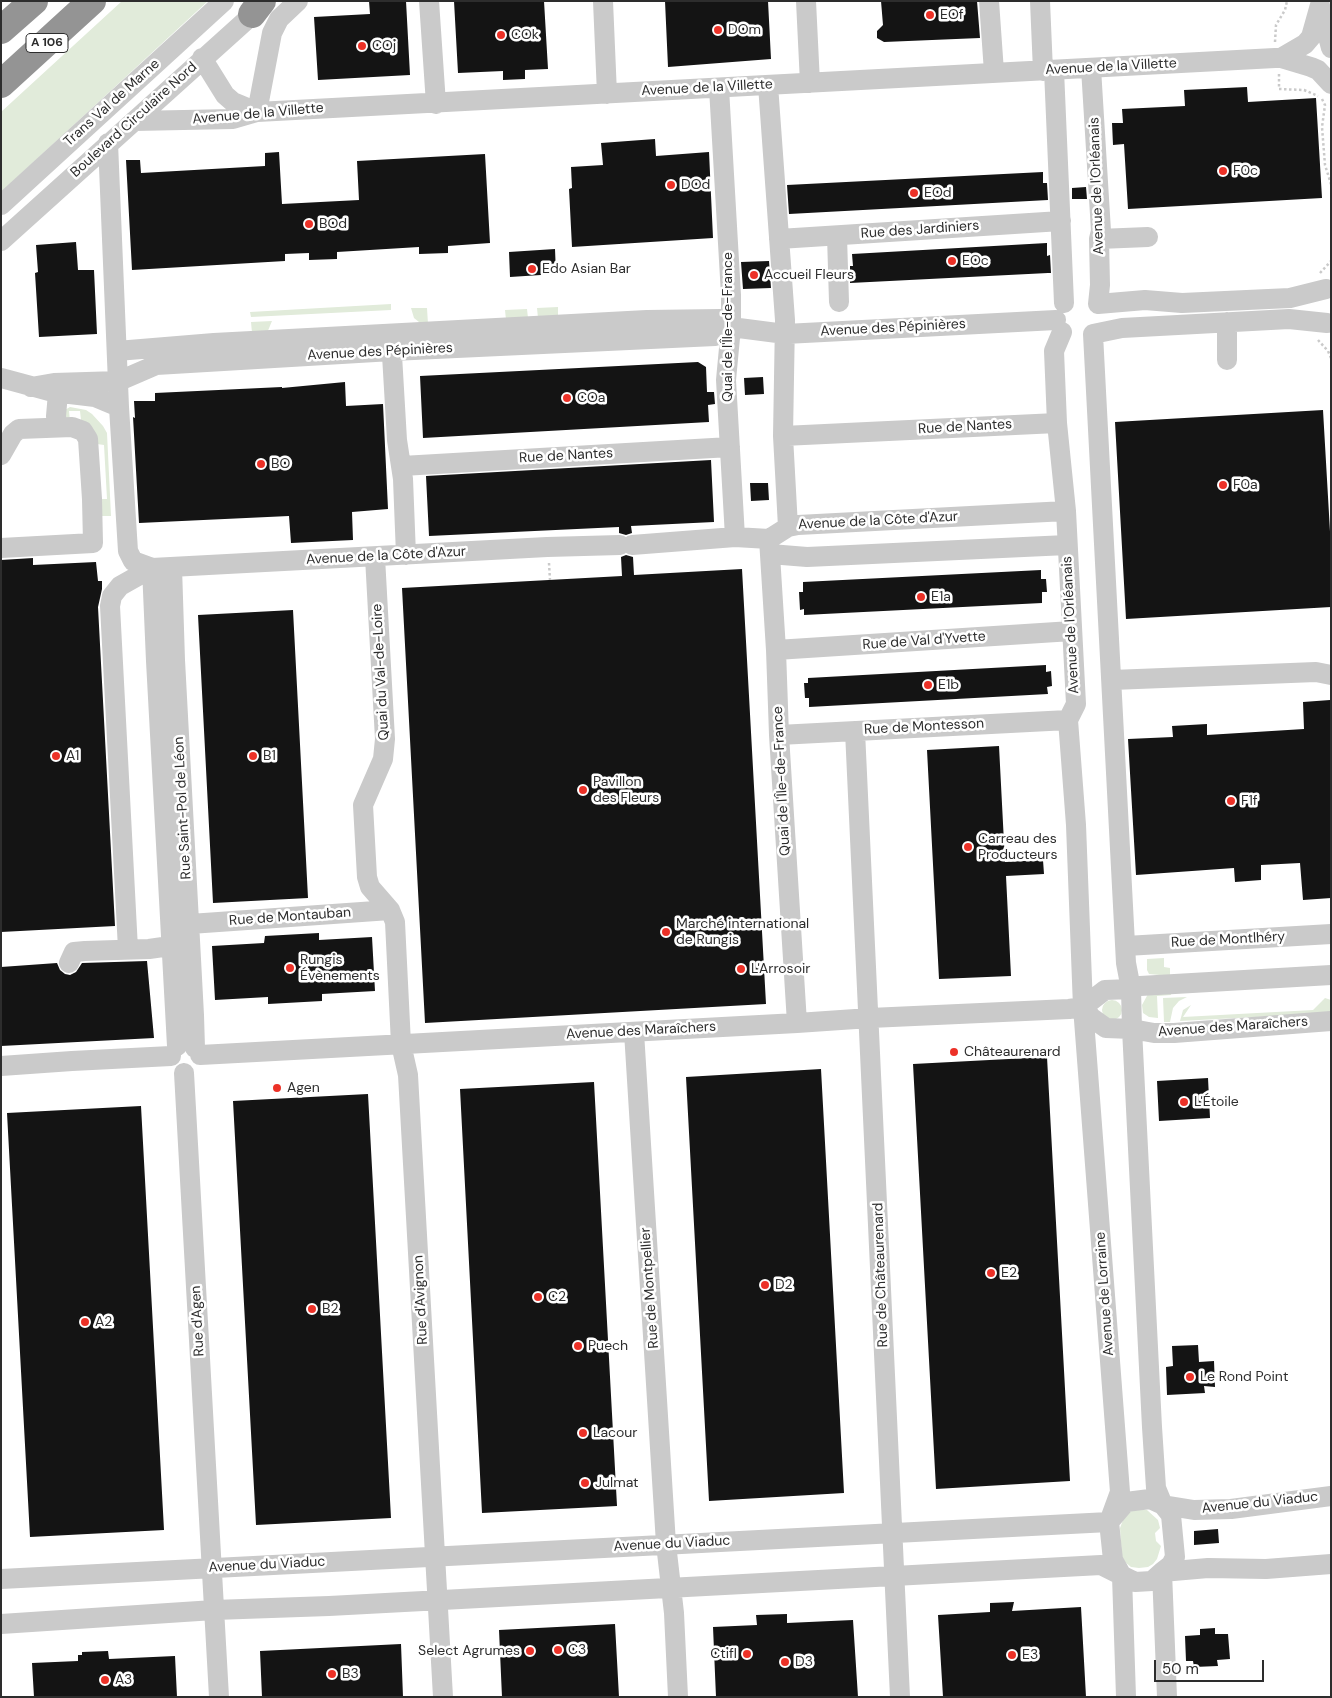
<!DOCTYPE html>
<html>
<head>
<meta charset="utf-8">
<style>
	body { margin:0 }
	#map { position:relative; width:1332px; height:1698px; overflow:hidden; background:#fff; font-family:"DM Sans",sans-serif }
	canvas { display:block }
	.frame { position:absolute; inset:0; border:2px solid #2d2d2d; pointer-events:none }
	.scale { position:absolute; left:1154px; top:1660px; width:110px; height:22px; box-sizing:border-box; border:2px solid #2d2d2d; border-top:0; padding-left:6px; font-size:15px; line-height:18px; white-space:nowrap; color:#2d2d2d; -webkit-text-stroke:4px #fff; paint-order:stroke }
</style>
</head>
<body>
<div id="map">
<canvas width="1332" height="1698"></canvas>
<div class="frame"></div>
<div class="scale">50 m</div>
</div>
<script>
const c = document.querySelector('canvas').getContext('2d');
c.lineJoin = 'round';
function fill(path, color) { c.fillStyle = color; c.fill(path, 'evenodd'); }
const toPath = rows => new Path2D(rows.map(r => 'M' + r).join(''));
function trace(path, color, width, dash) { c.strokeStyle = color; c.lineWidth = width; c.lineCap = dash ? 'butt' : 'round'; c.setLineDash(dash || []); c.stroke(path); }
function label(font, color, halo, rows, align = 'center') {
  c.font = font + ' "DM Sans",sans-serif'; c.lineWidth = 5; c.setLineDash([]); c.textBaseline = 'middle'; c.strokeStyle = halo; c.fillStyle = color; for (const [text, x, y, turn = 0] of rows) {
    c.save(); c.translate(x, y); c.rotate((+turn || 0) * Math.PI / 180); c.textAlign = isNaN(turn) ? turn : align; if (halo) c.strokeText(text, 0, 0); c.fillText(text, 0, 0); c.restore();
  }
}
const green = toPath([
	[122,1,208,1,1,192,1,112],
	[391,304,391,310,251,317,250,312],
	[558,307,558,317,538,318,537,308],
	[411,308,427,308,428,324,419,322,414,318],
	[527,309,528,318,506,320,505,310],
	[272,321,267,333,252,333,251,322],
	[70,407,86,410,92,414,103,426,107,433,111,516,99,516,101,499,107,499,104,445,97,444,81,420,80,411,69,411,70,421,63,421,63,411],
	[1164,958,1164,967,1170,968,1170,976,1149,974,1147,970,1147,959],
	[1171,992,1171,995,1157,996,1158,1018,1149,1017,1143,1013,1142,1005,1148,994],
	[1187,997,1179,1001,1173,1008,1170,1022,1164,1022,1163,998],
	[1325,998,1331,1000,1331,1013,1180,1021,1183,1010,1191,1005,1183,1017,1313,1010],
	'1102 1010a10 10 0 1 1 20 0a10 10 0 1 1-20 0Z',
	[1140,1509,1147,1510,1158,1520,1160,1528,1155,1533,1156,1541,1161,1546,1157,1559,1153,1564,1148,1567,1139,1568,1131,1567,1126,1563,1122,1557,1120,1528,1123,1520,1127,1514,1133,1510]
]);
const building = toPath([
	[369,1,406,1,410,75,318,80,314,17,370,14],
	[454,1,544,1,548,69,525,70,525,79,503,80,503,71,458,73],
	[665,1,768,1,771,59,668,67],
	[881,1,977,1,980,38,884,42,877,38,877,31,883,25],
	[1247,87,1248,102,1316,98,1322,198,1128,209,1124,144,1113,145,1112,123,1123,123,1122,109,1185,106,1184,90],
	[655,139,656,156,709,152,713,238,572,247,569,189,572,188,571,167,603,165,601,143],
	[279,152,282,204,359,200,357,161,485,154,490,243,448,246,448,253,419,254,419,247,337,252,337,259,309,260,309,253,285,254,285,261,132,270,126,160,140,160,141,173,265,166,265,153],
	[1043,172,1043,183,1047,183,1048,200,789,214,787,185],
	[1086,187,1087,199,1072,199,1072,188],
	[76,242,78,270,94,270,97,334,39,337,35,273,38,272,36,245],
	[1047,243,1047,256,1050,255,1051,273,1048,273,850,283,850,266,853,266,852,254],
	[555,249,556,274,510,277,509,252],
	[769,261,771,288,743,289,741,262],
	[698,362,706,367,707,392,714,392,715,404,708,405,709,422,423,438,420,376],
	[763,377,764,394,745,395,744,378],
	[345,382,346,406,383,404,388,509,352,512,353,540,291,543,289,516,139,523,133,417,135,418,134,401,155,401,155,393,282,387,282,388],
	[1323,410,1331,549,1331,607,1126,619,1115,422],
	[711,460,714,522,631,526,632,533,626,535,619,533,619,527,429,536,426,476],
	[750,483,768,483,769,500,751,501],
	[626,555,633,557,634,575,742,569,766,1004,425,1023,402,588,622,576,621,557],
	[33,558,33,565,96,562,98,581,102,581,102,589,98,607,115,926,1,932,1,560],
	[1041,570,1041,579,1046,579,1047,592,1042,592,1042,603,804,615,804,609,800,610,799,592,803,592,803,582],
	[293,610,308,898,213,903,198,615],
	[1046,665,1046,672,1051,671,1052,686,1047,687,1048,694,809,707,809,698,805,698,804,683,808,683,808,678],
	[1330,700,1331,898,1303,900,1300,863,1261,865,1261,880,1235,882,1234,868,1136,875,1128,739,1173,737,1172,726,1207,724,1207,735,1304,729,1303,702],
	[999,746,1005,862,1043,860,1044,874,1006,876,1011,976,939,979,927,750],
	[319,933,319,940,372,937,375,991,322,994,322,1001,268,1004,268,997,215,1000,212,946,264,943,265,936],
	[147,961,154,1038,1,1046,1,967,57,963,60,970,65,974,70,975,76,972,82,963],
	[1047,1057,1070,1481,936,1489,913,1064],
	[821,1069,844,1493,709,1501,686,1077],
	[1208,1078,1210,1118,1159,1121,1157,1081],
	[594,1082,617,1506,482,1513,460,1089],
	[368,1094,391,1518,256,1525,233,1101],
	[141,1106,164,1530,30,1537,7,1113],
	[1198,1345,1199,1362,1214,1361,1215,1387,1204,1386,1205,1393,1167,1395,1166,1367,1173,1366,1172,1346],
	[1218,1529,1219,1543,1194,1545,1194,1531],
	[1014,1602,1012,1611,1081,1607,1086,1697,943,1697,938,1615,990,1612,990,1603],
	[787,1614,787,1623,853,1620,858,1697,716,1697,713,1627,757,1625,756,1615],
	[615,1624,619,1697,502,1697,499,1630],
	[1215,1628,1215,1634,1228,1634,1230,1659,1217,1660,1218,1666,1194,1667,1193,1661,1186,1661,1185,1636,1200,1635,1200,1629],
	[401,1644,403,1697,262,1697,260,1651],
	[108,1651,109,1659,175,1656,177,1697,34,1697,32,1663,78,1661,78,1655,82,1655,82,1652]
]);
const path = toPath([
	[1275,42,1276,25,1285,10,1287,1],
	[1279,74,1279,89,1304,90,1318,96],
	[1322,99,1325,105,1322,127,1325,165,1331,184],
	[1320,273,1331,261],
	[1318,340,1328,351,1331,358],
	[549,563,550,580]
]);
const minor = toPath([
	[429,1,436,104],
	[603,1,607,94],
	[806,1,810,83],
	[989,1,994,72],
	[1040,1,1043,71],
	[1320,6,1331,48],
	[202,58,225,95,233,102,257,112],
	[1281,58,1305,44,1311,37,1320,5],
	[1091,68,1101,231,1099,239,1100,285,1098,304,1145,300,1182,303,1290,298,1326,289],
	[1054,70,1064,303],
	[768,85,785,320,783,436,788,527],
	[719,88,731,295,731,327,726,380,735,537],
	[257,112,272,33,279,19,298,1],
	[134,121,233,119,257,112,1275,58,1281,58,1311,67,1318,70,1331,84],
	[108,143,119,407,128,551,133,561,152,568,547,547,620,545],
	[1,205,224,1],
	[837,236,839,302],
	[779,239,1061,221],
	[1099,239,1148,237],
	[1,241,262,6],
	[1227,322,1227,360],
	[1062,332,1054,351,1057,423,1066,511,1076,704,1068,720,1076,825,1083,1007,1120,1492,1109,1522,1113,1560,1122,1576,1126,1697],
	[391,338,397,440,403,479,406,555],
	[117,351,214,343,647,320,721,319,726,321,731,327,785,334,1056,320],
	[1,378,53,392,95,397,119,407],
	[31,387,54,383,119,381,156,365,392,351,715,336,723,333,731,327],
	[57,427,56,416,58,393],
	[783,436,1057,423],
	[1,455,13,434,19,429,72,427,83,431,88,439,92,499,93,543,1,548],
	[402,466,730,447],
	[769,539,776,650,779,735,797,1023],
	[632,545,735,537,769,539,788,527,798,525,1066,511],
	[770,554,807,557,1067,545],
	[375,557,385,739,383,759,363,805,367,877,370,887,390,910,395,922,401,1044,408,1075,443,1697],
	[172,567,175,660,194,1015,195,1048],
	[152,568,156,661,177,1046],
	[776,650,1072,631],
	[1112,680,1316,672,1331,675],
	[855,731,900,1697],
	[779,735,1068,720],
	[190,924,390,910],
	[1126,946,1331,934],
	[128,949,110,606,112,596,120,586,152,568],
	[69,963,74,952,85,951,149,949,184,944],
	[1083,1007,1092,1018,1106,1028,1132,1029,1154,1033,1174,1033,1331,1021],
	[634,1032,666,1544,674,1613,678,1697],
	[200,1055,797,1023,870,1018,1069,1009,1083,1007,1105,990,1131,989,1140,986,1331,975],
	[1,1066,72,1061,171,1056],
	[184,1073,219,1697],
	[1,1579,1109,1522,1126,1502,1150,1499,1163,1505,1194,1510,1231,1509,1331,1496],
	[1,1624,214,1610,329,1606,1101,1565,1135,1582,1152,1581,1162,1572,1208,1568,1266,1569,1331,1564],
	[1167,1697,1162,1572,1171,1565,1175,1557,1171,1515,1163,1505,1156,1488,1152,1427,1132,1029,1131,989,1126,963,1093,334,1122,328,1289,319,1327,323]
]);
const highway = toPath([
	[252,14,262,1],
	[1,30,34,1],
	[1,84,92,1]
]);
const markers = [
	[930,15,5,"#ec3127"],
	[718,30,5,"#ec3127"],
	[501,35,5,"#ec3127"],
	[362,46,5,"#ec3127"],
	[1223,171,5,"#ec3127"],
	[671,185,5,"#ec3127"],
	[914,193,5,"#ec3127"],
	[309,224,5,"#ec3127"],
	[952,261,5,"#ec3127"],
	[532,269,5,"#ec3127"],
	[754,275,5,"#ec3127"],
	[567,398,5,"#ec3127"],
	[261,464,5,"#ec3127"],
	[1223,485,5,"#ec3127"],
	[921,597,5,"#ec3127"],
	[928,685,5,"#ec3127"],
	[56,756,5,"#ec3127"],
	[253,756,5,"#ec3127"],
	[583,790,5,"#ec3127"],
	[1231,801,5,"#ec3127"],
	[968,847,5,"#ec3127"],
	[666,932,5,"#ec3127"],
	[290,968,5,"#ec3127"],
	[741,969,5,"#ec3127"],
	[954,1052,5,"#ec3127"],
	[277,1088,5,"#ec3127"],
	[1184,1102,5,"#ec3127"],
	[991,1273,5,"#ec3127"],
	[765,1285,5,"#ec3127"],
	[538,1297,5,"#ec3127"],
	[312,1309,5,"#ec3127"],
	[85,1322,5,"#ec3127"],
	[578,1346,5,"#ec3127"],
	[1190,1377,5,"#ec3127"],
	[583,1433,5,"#ec3127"],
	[585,1483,5,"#ec3127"],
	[558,1650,5,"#ec3127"],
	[530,1651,5,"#ec3127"],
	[747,1654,5,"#ec3127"],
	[1012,1655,5,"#ec3127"],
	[785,1662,5,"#ec3127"],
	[332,1674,5,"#ec3127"],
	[105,1680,5,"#ec3127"]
];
const shields = [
	[47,43,42]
];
const shieldNames = [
	["A 106",47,43]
];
const poiNames = [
	["EOf",940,15],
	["DOm",728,30],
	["COk",511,35],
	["COj",372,46],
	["F0c",1233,171],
	["DOd",681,185],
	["EOd",924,193],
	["BOd",319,224],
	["EOc",962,261],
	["Edo Asian Bar",542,269],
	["Accueil Fleurs",764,275],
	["COa",577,398],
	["BO",271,464],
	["F0a",1233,485],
	["E1a",931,597],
	["E1b",938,685],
	["A1",66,756],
	["B1",263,756],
	["Pavillon",593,782],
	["des Fleurs",593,798],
	["F1f",1241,801],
	["Carreau des",978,839],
	["Producteurs",978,855],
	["Marché international",676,924],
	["de Rungis",676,940],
	["Rungis",300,960],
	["Évènements",300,976],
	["L'Arrosoir",751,969],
	["Châteaurenard",964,1052],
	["Agen",287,1088],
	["L'Étoile",1194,1102],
	["E2",1001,1273],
	["D2",775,1285],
	["C2",548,1297],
	["B2",322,1309],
	["A2",95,1322],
	["Puech",588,1346],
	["Le Rond Point",1200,1377],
	["Lacour",593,1433],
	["Julmat",595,1483],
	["C3",568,1650],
	["Select Agrumes",520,1651,"right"],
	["Ctifl",737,1654,"right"],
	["E3",1022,1655],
	["D3",795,1662],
	["B3",342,1674],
	["A3",115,1680]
];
const streetNames = [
	["Avenue de la Villette",1111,67,-3],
	["Avenue de la Villette",707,88,-3],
	["Trans Val de Marne",112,103,-42],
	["Avenue de la Villette",258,114,-5],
	["Boulevard Circulaire Nord",134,120,-42],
	["Avenue de l'Orléanais",1097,186,-92],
	["Rue des Jardiniers",920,230,-4],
	["Quai de l'Île-de-France",728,327,-90],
	["Avenue des Pépinières",893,328,-3],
	["Avenue des Pépinières",380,352,-3],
	["Rue de Nantes",965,427,-3],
	["Rue de Nantes",566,456,-3],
	["Avenue de la Côte d'Azur",878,521,-3],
	["Avenue de la Côte d'Azur",386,556,-3],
	["Avenue de l'Orléanais",1071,625,-93],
	["Rue de Val d'Yvette",924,641,-4],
	["Quai du Val-de-Loire",381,672,-93],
	["Rue de Montesson",924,727,-3],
	["Quai de l'Île-de-France",782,781,-93],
	["Rue Saint-Pol de Léon",183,808,-93],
	["Rue de Montauban",290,917,-4],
	["Rue de Montlhéry",1228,940,-3],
	["Avenue des Maraîchers",1233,1027,-4],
	["Avenue des Maraîchers",641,1031,-3],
	["Rue de Châteaurenard",881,1275,-92],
	["Rue de Montpellier",650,1288,-94],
	["Avenue de Lorraine",1105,1294,-94],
	["Rue d'Avignon",421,1300,-93],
	["Rue d'Agen",198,1321,-93],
	["Avenue du Viaduc",1260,1503,-6],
	["Avenue du Viaduc",672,1544,-3],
	["Avenue du Viaduc",267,1565,-3]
];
fill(green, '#e1ebda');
fill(building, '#141414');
trace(path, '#cacaca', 2.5, [2.5, 2.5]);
trace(minor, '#cacaca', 20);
trace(highway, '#949494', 28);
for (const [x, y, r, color] of markers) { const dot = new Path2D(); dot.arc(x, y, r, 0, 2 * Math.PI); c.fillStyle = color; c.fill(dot); trace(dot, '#fff', 2); }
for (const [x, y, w] of shields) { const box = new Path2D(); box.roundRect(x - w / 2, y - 9.5, w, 19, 4); c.fillStyle = '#fff'; c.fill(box); trace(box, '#2d2d2d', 1); }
label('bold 12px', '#2d2d2d', null, shieldNames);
label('14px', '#2d2d2d', '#fff', poiNames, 'left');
label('14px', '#2d2d2d', '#fff', streetNames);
</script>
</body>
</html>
